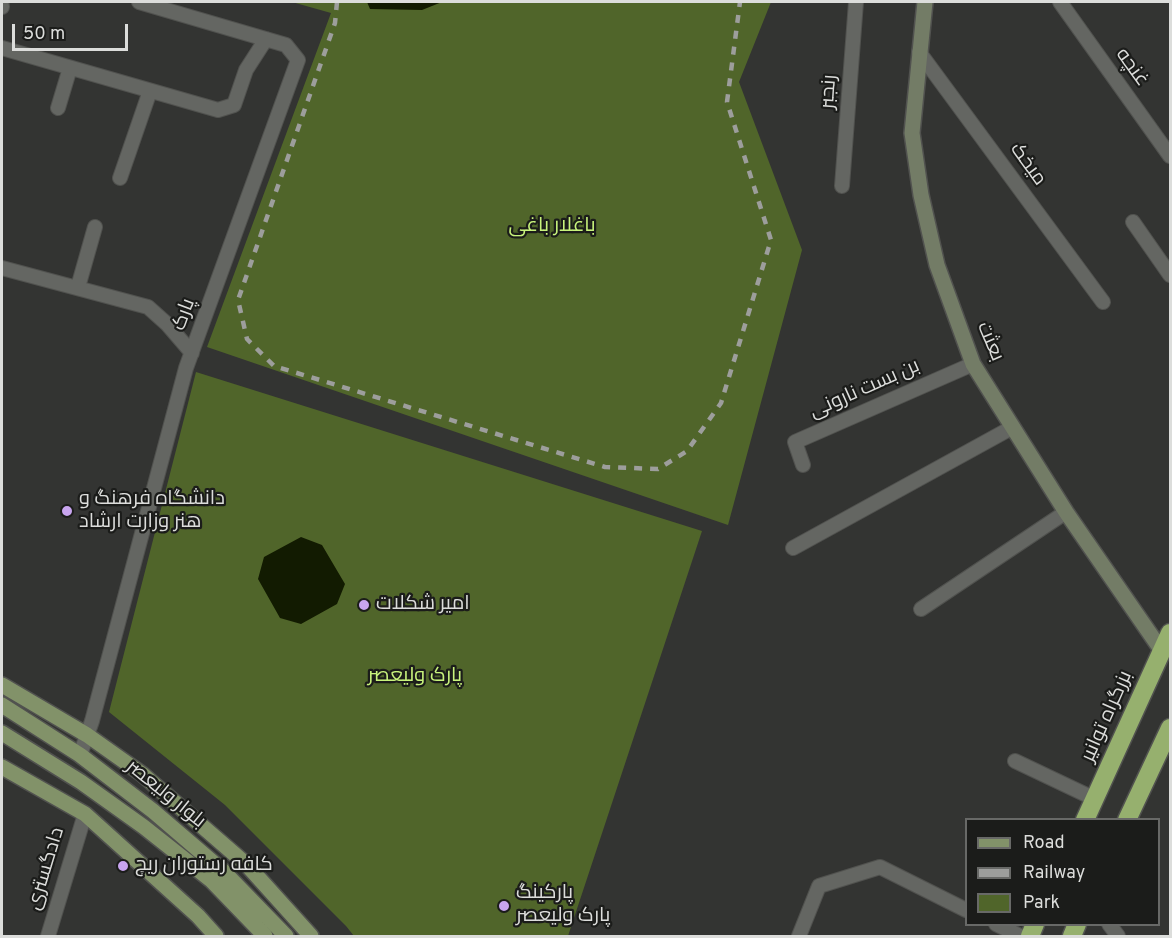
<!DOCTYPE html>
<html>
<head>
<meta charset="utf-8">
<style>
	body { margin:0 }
	#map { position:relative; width:1172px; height:938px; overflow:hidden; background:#333432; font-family:Overpass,sans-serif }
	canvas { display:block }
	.frame { position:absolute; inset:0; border:3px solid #dcdddb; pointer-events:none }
	.legend { position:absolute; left:965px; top:818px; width:195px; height:108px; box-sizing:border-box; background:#1b1c1a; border:2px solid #686967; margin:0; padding:8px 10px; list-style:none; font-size:18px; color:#dcdddb }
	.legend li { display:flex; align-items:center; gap:12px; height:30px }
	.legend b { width:30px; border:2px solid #686967 }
	.scale { position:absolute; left:12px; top:24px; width:116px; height:27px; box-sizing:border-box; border:3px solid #dcdddb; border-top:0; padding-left:8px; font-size:18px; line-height:21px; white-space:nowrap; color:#dcdddb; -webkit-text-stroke:4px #1b1c1a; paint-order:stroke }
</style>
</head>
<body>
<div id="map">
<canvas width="1172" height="938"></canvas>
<div class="frame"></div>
<ul class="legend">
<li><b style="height:8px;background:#829269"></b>Road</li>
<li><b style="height:8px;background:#9d9e9c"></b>Railway</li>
<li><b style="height:16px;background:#50652a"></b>Park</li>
</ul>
<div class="scale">50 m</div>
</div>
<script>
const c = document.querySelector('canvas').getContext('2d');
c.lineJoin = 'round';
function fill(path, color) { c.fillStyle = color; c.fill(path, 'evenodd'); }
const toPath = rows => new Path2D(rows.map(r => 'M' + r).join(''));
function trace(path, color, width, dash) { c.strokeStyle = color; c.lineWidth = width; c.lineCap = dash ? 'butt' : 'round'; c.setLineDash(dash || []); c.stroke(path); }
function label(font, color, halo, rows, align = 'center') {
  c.font = font + ' Overpass,Cairo,sans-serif'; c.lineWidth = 4.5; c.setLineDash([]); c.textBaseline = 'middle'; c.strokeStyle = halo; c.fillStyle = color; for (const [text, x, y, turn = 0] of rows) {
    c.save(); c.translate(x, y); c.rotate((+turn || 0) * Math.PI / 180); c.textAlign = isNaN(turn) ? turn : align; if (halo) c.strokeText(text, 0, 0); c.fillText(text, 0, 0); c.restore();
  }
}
const green = toPath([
	[292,2,771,2,739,82,802,250,728,525,207,347,331,13],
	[196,372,702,531,568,936,354,936,346,926,225,805,109,712]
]);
const water = toPath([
	[367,2,442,2,422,10,370,9],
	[301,537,322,545,345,584,337,604,301,624,280,618,258,579,264,557]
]);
const street = toPath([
	[1060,2,1170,156],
	[2,7,2,6],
	[2,48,218,110,234,105,246,70,266,39],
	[919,52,1103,302],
	[58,108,70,68],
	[120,178,150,91],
	[842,186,856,2],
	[1133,222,1170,275],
	[2,268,148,307,167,324,192,353],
	[78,287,95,227],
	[803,465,795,442,973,364],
	[793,548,1013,427],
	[921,609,1066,512],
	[80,755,92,721,186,368,298,60,286,45,139,2],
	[1015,761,1095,799],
	[996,924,1020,936],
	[1109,924,1118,936],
	[48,936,85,814],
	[799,936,819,886,880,867,966,910]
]);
const secondary = toPath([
	[925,2,912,133,921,195,937,265,973,364,1066,512,1162,651]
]);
const primary = toPath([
	[2,685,87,735,142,774,247,865,311,936],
	[2,705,80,755,153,811,223,871,286,936],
	[2,733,81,782,144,827,212,881,265,936],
	[2,767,85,814,198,916,216,936]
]);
const highway = toPath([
	[1085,820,1170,633],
	[1127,820,1170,728],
	[1030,936,1035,924],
	[1072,936,1077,924]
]);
const rail = toPath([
	[337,2,335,23,238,300,247,339,274,366,605,467,658,469,687,451,721,403,771,240,727,102,740,2]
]);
const markers = [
	[67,511,6,"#c8a5ef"],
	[364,605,6,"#c8a5ef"],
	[123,866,6,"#c8a5ef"],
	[504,906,6,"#c8a5ef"]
];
const streetNames = [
	["غنچه",1131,68,54],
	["رنجبر",830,92,-86],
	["میخک",1027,165,54],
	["پارک",185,315,-70],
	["بعثت",989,342,67],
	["بن بست نارونی",865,390,-24],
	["بزرگراه توانیر",1108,717,-66],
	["بلوار ولیعصر",165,795,39],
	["دادگستری",47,869,-73]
];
const parkNames = [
	["باغلار باغی",552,227],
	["پارک ولیعصر",415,677]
];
const poiNames = [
	["دانشگاه فرهنگ و",79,500],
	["هنر وزارت ارشاد",79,523],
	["امیر شکلات",376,605],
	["کافه رستوران ریچ",135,866],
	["پارکینگ",516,894],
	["پارک ولیعصر",516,917]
];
fill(green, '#50652a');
fill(water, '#121b01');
trace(street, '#51524f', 16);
trace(secondary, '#51524f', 18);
trace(primary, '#51524f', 18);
trace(highway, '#51524f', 21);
trace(street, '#646662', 14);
trace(secondary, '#737c66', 15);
trace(primary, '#829269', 15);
trace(highway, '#96b06e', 18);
trace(rail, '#9d9e9c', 4.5, [8, 8]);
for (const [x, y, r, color] of markers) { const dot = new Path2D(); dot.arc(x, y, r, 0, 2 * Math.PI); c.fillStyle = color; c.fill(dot); trace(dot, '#1b1c1a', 2); }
label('20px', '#dcdddb', '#1b1c1a', streetNames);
label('20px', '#c8f37c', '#1b1c1a', parkNames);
label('20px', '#dcdddb', '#1b1c1a', poiNames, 'left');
</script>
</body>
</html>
